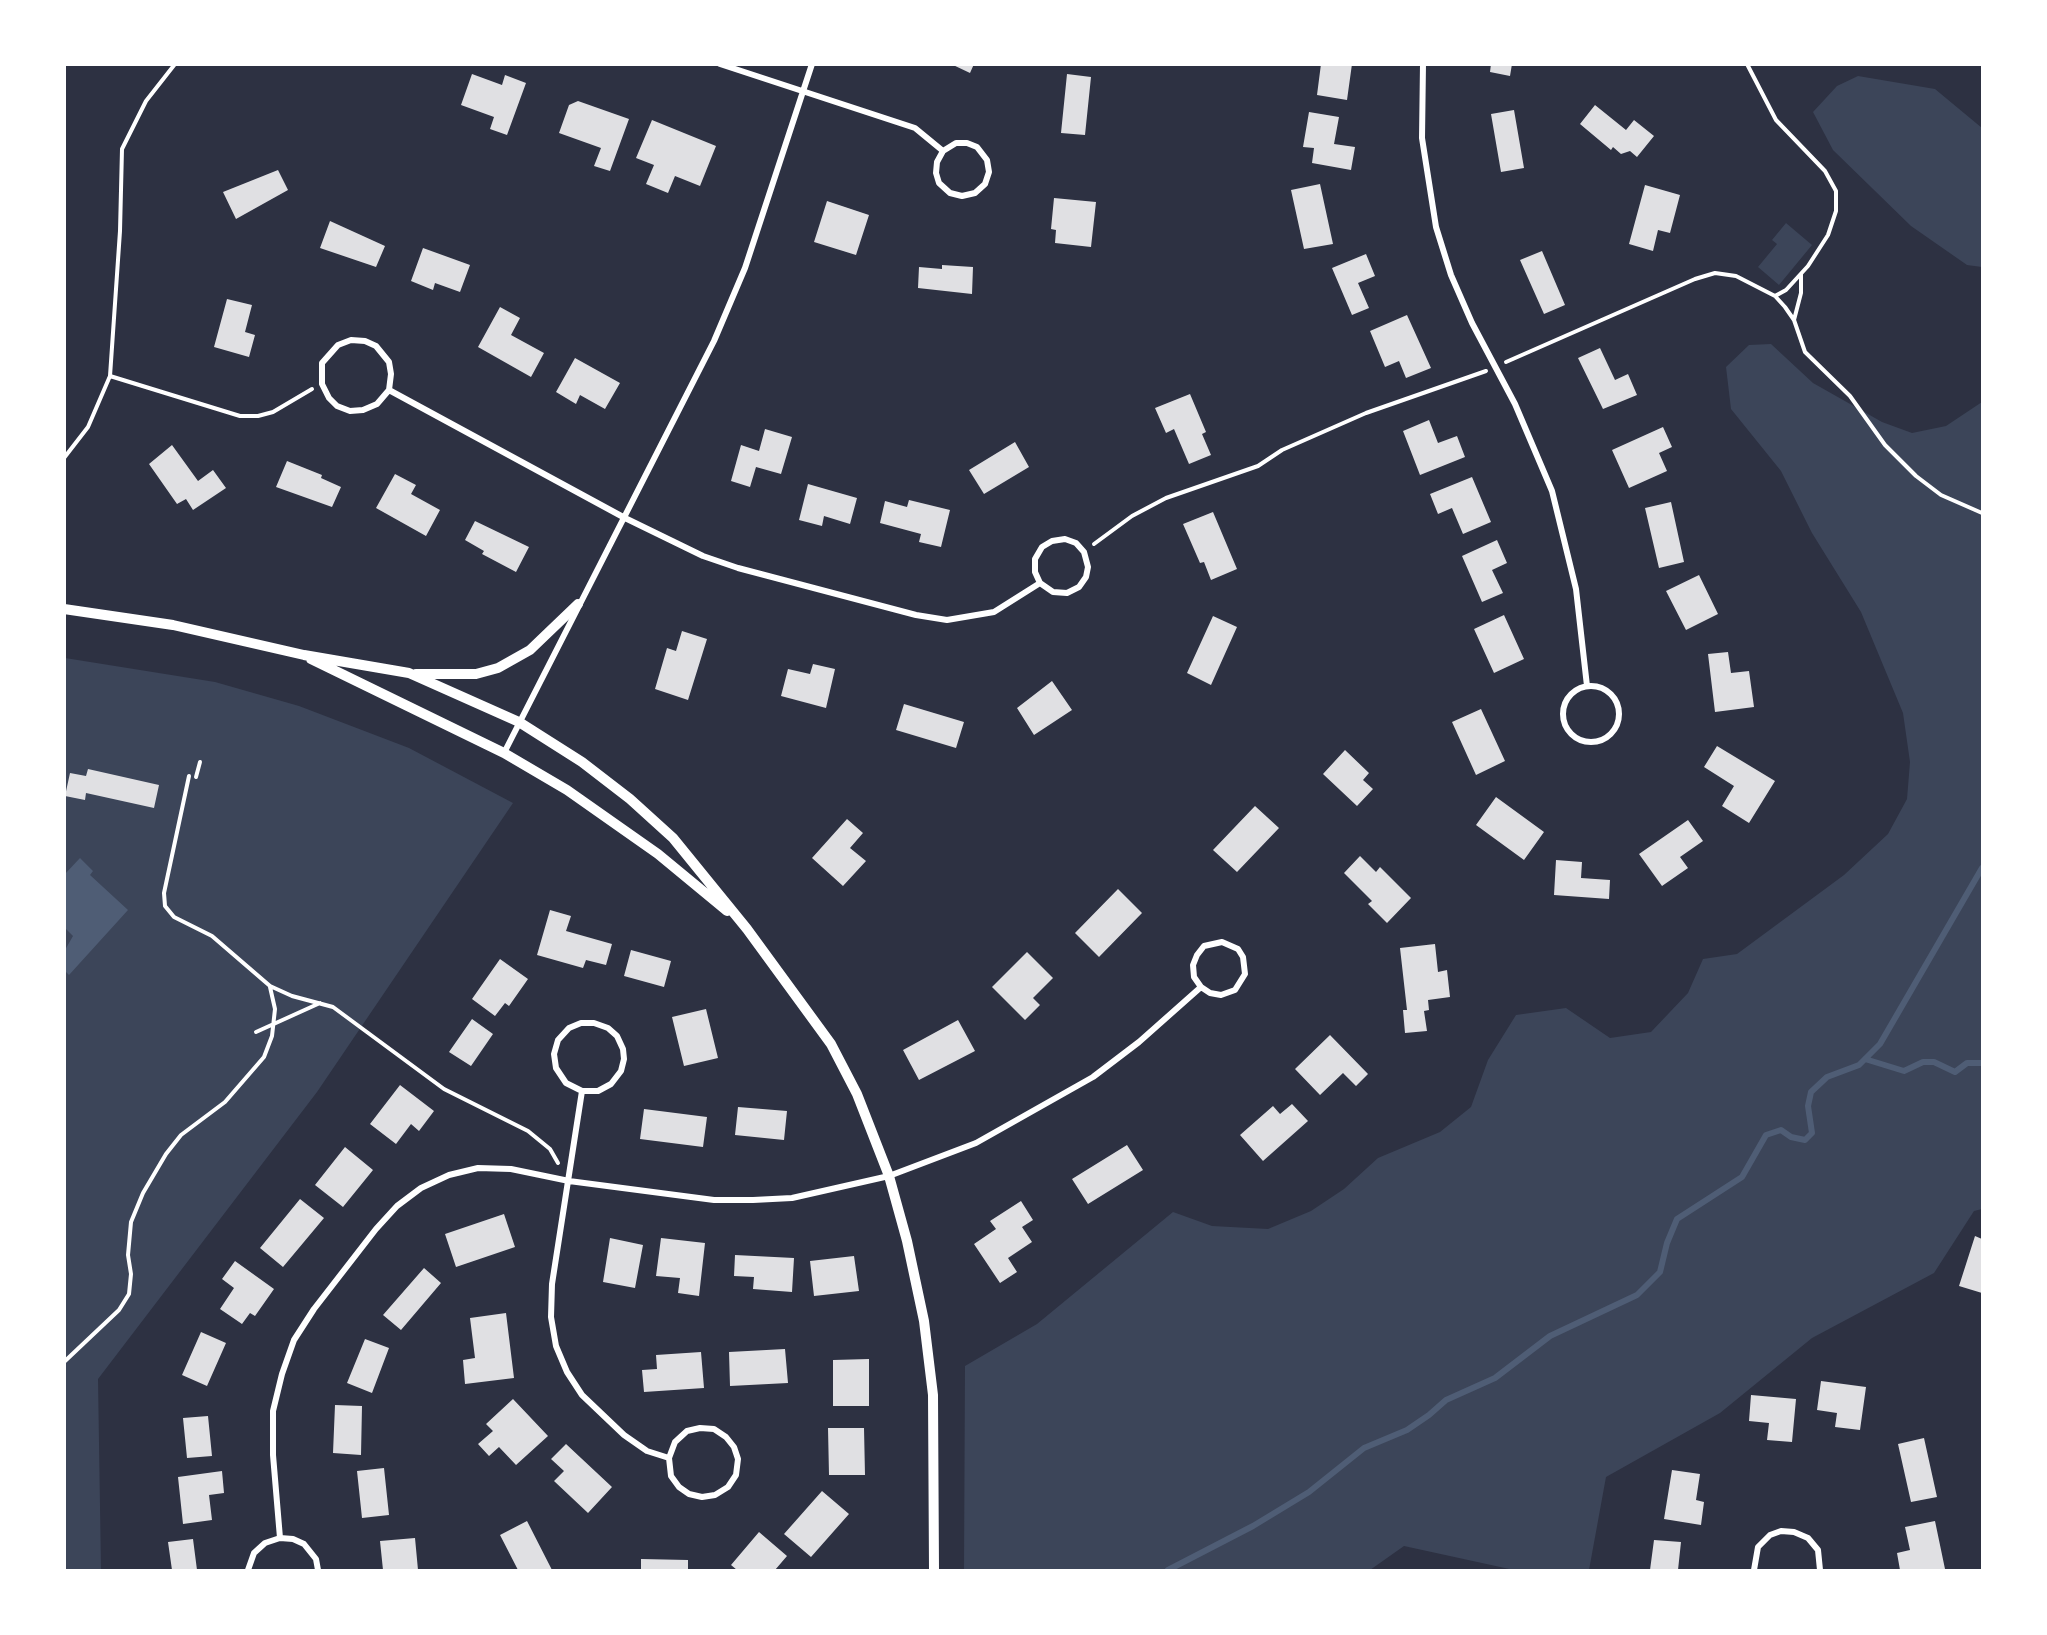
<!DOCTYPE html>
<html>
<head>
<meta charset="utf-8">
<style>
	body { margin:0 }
	#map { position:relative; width:2047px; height:1635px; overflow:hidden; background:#2d3142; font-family:"Roboto Condensed",sans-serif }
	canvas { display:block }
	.frame { position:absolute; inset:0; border:66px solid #fff; pointer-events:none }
</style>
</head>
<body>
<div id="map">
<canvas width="2047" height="1635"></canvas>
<div class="frame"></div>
</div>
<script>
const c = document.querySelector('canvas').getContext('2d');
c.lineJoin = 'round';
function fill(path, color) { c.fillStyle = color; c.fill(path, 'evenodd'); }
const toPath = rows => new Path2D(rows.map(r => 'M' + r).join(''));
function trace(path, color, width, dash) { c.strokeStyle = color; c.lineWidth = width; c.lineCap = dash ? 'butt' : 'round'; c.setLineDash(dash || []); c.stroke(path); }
const green = toPath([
	[1858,76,1935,89,1982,128,1982,267,1967,265,1911,226,1833,150,1813,112,1837,86],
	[1786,223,1812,245,1779,285,1758,267,1777,244,1772,240],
	[1771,344,1813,383,1882,422,1912,433,1946,426,1982,402,1982,1209,1974,1211,1934,1273,1812,1338,1720,1413,1606,1477,1589,1570,1514,1570,1404,1546,1370,1570,964,1570,965,1366,1037,1324,1173,1212,1212,1226,1268,1229,1311,1211,1344,1189,1378,1158,1440,1132,1471,1107,1488,1060,1516,1015,1566,1008,1610,1038,1651,1032,1688,993,1703,959,1737,954,1844,875,1888,834,1907,799,1910,762,1903,713,1861,612,1812,533,1781,471,1731,409,1726,367,1749,345],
	[65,658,215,682,299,706,409,748,513,803,317,1092,98,1379,101,1570,65,1570]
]);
const water = toPath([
	[80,858,93,871,90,875,128,910,69,975,65,971,65,950,73,936,65,928,65,874]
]);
const stream = toPath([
	[1865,1059,1904,1071,1923,1062,1934,1062,1955,1072,1967,1063,1982,1063],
	[1168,1570,1253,1526,1309,1492,1364,1448,1407,1430,1429,1415,1446,1400,1495,1378,1550,1336,1637,1295,1660,1272,1667,1243,1677,1219,1742,1177,1766,1135,1781,1130,1791,1137,1805,1140,1812,1133,1808,1106,1811,1092,1827,1077,1859,1065,1880,1044,1982,868]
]);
const building = toPath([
	[951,64,974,64,970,73],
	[1321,64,1352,64,1347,100,1317,95],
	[1491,64,1512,64,1510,76,1490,72],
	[472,74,502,85,505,75,526,83,507,135,490,129,494,117,461,105],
	[1067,74,1091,77,1085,135,1061,133],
	[578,101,629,119,610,171,594,166,601,148,559,133,569,105],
	[1595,105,1626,130,1634,120,1654,136,1637,157,1630,151,1621,154,1613,147,1611,150,1580,124],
	[1514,110,1524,168,1501,172,1491,114],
	[1309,112,1339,117,1334,144,1355,147,1351,170,1312,163,1314,148,1303,147],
	[652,120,716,146,700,186,675,176,668,193,646,184,654,165,636,158],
	[278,170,288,190,236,219,223,192],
	[1320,184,1333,244,1304,249,1291,190],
	[1645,185,1680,195,1670,233,1658,230,1653,251,1629,244],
	[1054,198,1096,202,1091,247,1055,243,1056,230,1051,229],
	[827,201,869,215,856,255,814,242],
	[330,221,385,246,376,267,320,248],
	[423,248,470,265,460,292,435,283,433,290,411,281],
	[1542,251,1565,305,1544,314,1520,260],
	[1366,254,1375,276,1358,283,1369,308,1352,315,1332,268],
	[942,265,973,267,972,294,918,288,919,267,942,269],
	[227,299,252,305,245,332,255,335,249,357,214,347],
	[500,307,520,318,511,335,544,353,531,377,478,347],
	[1407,315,1431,368,1406,378,1399,361,1385,367,1370,331],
	[1600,348,1615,380,1628,374,1637,395,1603,409,1578,358],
	[575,358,620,383,605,409,580,395,576,404,556,392],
	[1190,394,1206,432,1202,434,1211,455,1189,464,1174,429,1166,433,1155,408],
	[1429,420,1438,443,1457,436,1465,457,1420,475,1403,431],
	[1663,427,1672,447,1659,453,1667,471,1629,488,1612,450],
	[765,429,792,437,781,474,756,467,750,487,731,481,741,445,759,451],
	[1015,442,1029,467,984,494,969,470],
	[172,445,198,481,213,470,226,488,193,510,186,499,177,504,149,464],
	[287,461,322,475,321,478,341,487,332,507,276,487],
	[395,474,416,485,411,494,440,510,426,536,376,508],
	[1472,477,1491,522,1463,534,1452,508,1438,514,1430,494],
	[808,484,857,498,850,524,824,516,822,526,799,520],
	[909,500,950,510,941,547,919,542,921,534,880,523,885,501,907,507],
	[1671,502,1684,562,1659,568,1645,508],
	[1213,512,1237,569,1211,580,1204,562,1200,563,1183,524],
	[475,521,529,547,516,572,482,554,484,551,465,540],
	[1497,540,1507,563,1492,570,1503,593,1482,602,1462,556],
	[1699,575,1718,614,1686,630,1666,591],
	[1504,615,1524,659,1494,673,1474,629],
	[1213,616,1237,627,1211,685,1187,673],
	[682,631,707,639,688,700,655,689,667,648,676,651],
	[1728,652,1731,673,1749,671,1754,707,1715,712,1708,654],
	[813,664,835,669,826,708,781,696,788,669,810,674],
	[1052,681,1072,710,1034,735,1017,708],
	[904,704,964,722,956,748,896,730],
	[1481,709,1505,761,1476,775,1452,722],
	[1717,746,1775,781,1749,823,1722,806,1734,786,1704,767],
	[1345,750,1369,773,1363,780,1373,789,1357,806,1323,774],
	[88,769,159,785,154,808,86,793,85,800,65,796,70,773,86,776],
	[1496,797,1544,832,1524,860,1476,825],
	[1255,806,1279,828,1237,872,1213,850],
	[847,819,863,833,850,848,866,861,843,886,812,858],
	[1688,820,1703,841,1680,857,1688,868,1662,886,1639,854],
	[1360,856,1376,872,1380,867,1411,898,1387,923,1368,904,1372,901,1344,873],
	[1556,860,1582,862,1581,878,1610,880,1609,899,1554,895],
	[1118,889,1142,913,1099,957,1075,933],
	[550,910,571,916,566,931,612,944,606,965,586,960,583,968,537,955],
	[1435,944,1438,972,1447,970,1450,997,1428,1000,1429,1010,1424,1011,1427,1031,1405,1033,1403,1010,1407,1010,1400,948],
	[631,950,671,961,664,987,624,976],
	[1027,952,1053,978,1033,998,1040,1005,1025,1020,992,987],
	[500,959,528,979,509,1006,505,1003,495,1016,472,999],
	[706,1009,718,1058,684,1066,672,1017],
	[472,1019,493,1034,471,1066,449,1052],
	[958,1020,975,1051,919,1080,903,1050],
	[1330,1035,1368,1074,1356,1086,1343,1073,1320,1095,1295,1069],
	[400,1085,434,1111,419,1131,411,1124,396,1144,370,1124],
	[1292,1104,1308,1121,1263,1161,1240,1135,1273,1106,1280,1114],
	[738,1107,787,1111,784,1140,735,1135],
	[644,1109,707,1117,703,1147,640,1139],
	[1127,1145,1143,1170,1088,1204,1072,1179],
	[345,1147,373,1170,343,1207,315,1185],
	[300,1199,324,1218,283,1267,260,1248],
	[1021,1201,1033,1220,1022,1227,1032,1242,1008,1258,1017,1272,1000,1283,974,1244,996,1229,990,1221],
	[504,1214,515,1247,456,1267,445,1234],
	[1975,1236,1982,1239,1982,1293,1959,1286],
	[610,1238,643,1245,635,1288,603,1282],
	[661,1238,705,1243,699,1296,678,1293,680,1278,656,1276],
	[735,1255,794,1258,792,1292,753,1289,754,1277,734,1276],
	[854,1256,859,1291,814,1296,810,1261],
	[235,1261,274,1289,255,1316,250,1313,242,1324,220,1309,234,1288,222,1279],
	[424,1268,441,1283,401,1330,383,1315],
	[506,1313,514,1378,465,1384,463,1360,475,1358,470,1318],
	[201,1332,226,1343,207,1386,182,1375],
	[365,1339,389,1348,372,1393,347,1383],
	[785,1349,788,1383,730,1386,729,1352],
	[701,1352,704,1388,644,1392,642,1370,657,1369,656,1355],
	[869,1359,869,1406,833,1406,833,1360],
	[1821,1381,1866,1387,1860,1430,1835,1427,1837,1413,1817,1410],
	[1751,1395,1796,1399,1792,1442,1767,1440,1769,1423,1749,1421],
	[513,1399,548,1436,516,1465,499,1447,489,1456,478,1444,493,1431,486,1424],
	[335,1405,362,1406,361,1455,333,1453],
	[208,1416,212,1456,187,1458,183,1418],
	[828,1428,864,1428,865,1475,829,1475],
	[1924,1438,1937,1497,1911,1502,1898,1444],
	[566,1444,612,1487,588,1513,554,1481,564,1471,551,1459],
	[384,1468,389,1515,362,1518,357,1471],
	[1672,1470,1700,1474,1696,1500,1704,1502,1701,1525,1664,1519],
	[222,1471,224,1493,209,1495,212,1520,183,1524,178,1477],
	[822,1491,849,1514,811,1557,784,1534],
	[527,1521,552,1570,518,1570,500,1535],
	[1935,1521,1945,1569,1900,1570,1897,1553,1910,1550,1905,1527],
	[759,1532,787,1556,775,1570,737,1570,731,1565],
	[415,1538,418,1570,383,1570,380,1541],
	[193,1539,197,1570,172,1570,168,1542],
	[1654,1540,1681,1542,1678,1570,1650,1570],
	[641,1559,688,1560,688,1570,641,1570]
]);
const path = toPath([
	[1747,64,1776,120,1825,171,1836,191,1836,211,1828,235,1808,266,1786,290,1775,296],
	[1794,320,1801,293,1801,274],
	[1506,362,1695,279,1715,273,1736,276,1775,296,1785,307,1794,320,1805,352,1850,396,1885,445,1916,476,1941,495,1982,513],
	[110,376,240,416,258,416,273,412,312,389],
	[64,458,88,427,110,376,120,231,122,149,146,101,175,64],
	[1094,544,1132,516,1166,498,1258,466,1282,450,1366,413,1486,371],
	[189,776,164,893,165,906,174,917,212,936,270,986,292,996,333,1007,444,1089,528,1131,550,1149,558,1163],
	[196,777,200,762],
	[256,1032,320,1003],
	[64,1362,119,1310,129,1294,131,1274,128,1255,131,1222,143,1193,166,1154,181,1135,225,1102,264,1057,272,1036,275,1009,270,987]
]);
const minor = toPath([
	[720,64,915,128,943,151,937,162,936,173,939,183,950,193,962,196,975,193,985,184,989,172,987,160,977,147,967,143,956,143,943,151],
	[1423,64,1422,138,1436,227,1451,275,1472,323,1515,404,1552,491,1576,589,1587,686],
	[389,390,377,404,363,410,350,411,337,406,329,398,322,384,322,363,338,345,351,340,365,341,376,346,389,362,391,374,389,390,625,518,703,556,738,568,916,615,947,620,994,612,1040,583,1053,592,1067,593,1079,587,1086,577,1088,567,1084,552,1076,543,1065,539,1052,541,1042,547,1035,559,1035,572,1040,583],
	'1563 714a28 28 0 1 1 56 0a28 28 0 1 1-56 0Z',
	[504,753,714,341,745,268,812,64],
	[582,1091,566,1083,556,1068,554,1054,558,1040,569,1028,581,1023,594,1023,608,1028,617,1036,623,1049,624,1059,621,1071,611,1084,598,1091,582,1091,552,1284,551,1317,556,1346,567,1372,582,1395,624,1435,647,1451,669,1458,671,1476,679,1487,689,1494,702,1497,715,1495,728,1487,736,1475,738,1459,734,1447,726,1437,714,1429,700,1428,687,1431,675,1442,669,1458],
	[280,1538,273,1455,273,1411,282,1374,294,1340,314,1309,376,1229,397,1206,421,1188,449,1175,478,1168,511,1169,569,1181,714,1200,753,1200,792,1198,889,1176,976,1143,1093,1077,1139,1042,1201,987,1194,977,1193,965,1197,955,1204,946,1222,942,1238,949,1243,957,1245,974,1235,990,1221,995,1210,993,1201,987],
	[248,1570,254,1553,265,1543,280,1538,293,1539,304,1544,316,1559,318,1570],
	[1754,1570,1758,1547,1770,1535,1781,1531,1794,1532,1808,1538,1818,1550,1820,1570]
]);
const tertiary = toPath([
	[64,609,173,625,304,655,409,673,519,722,582,762,630,799,673,838,747,929,831,1044,857,1094,889,1176,907,1241,924,1321,933,1395,934,1570],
	[311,659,504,753,567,790,658,854,727,911],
	[416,674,476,674,498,668,530,650,578,604]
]);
fill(green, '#3c4559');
fill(water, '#4f5d75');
trace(stream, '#4f5d75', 6);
fill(building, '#e0e0e3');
trace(path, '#fff', 4);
trace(minor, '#fff', 6);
trace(tertiary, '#fff', 10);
</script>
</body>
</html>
